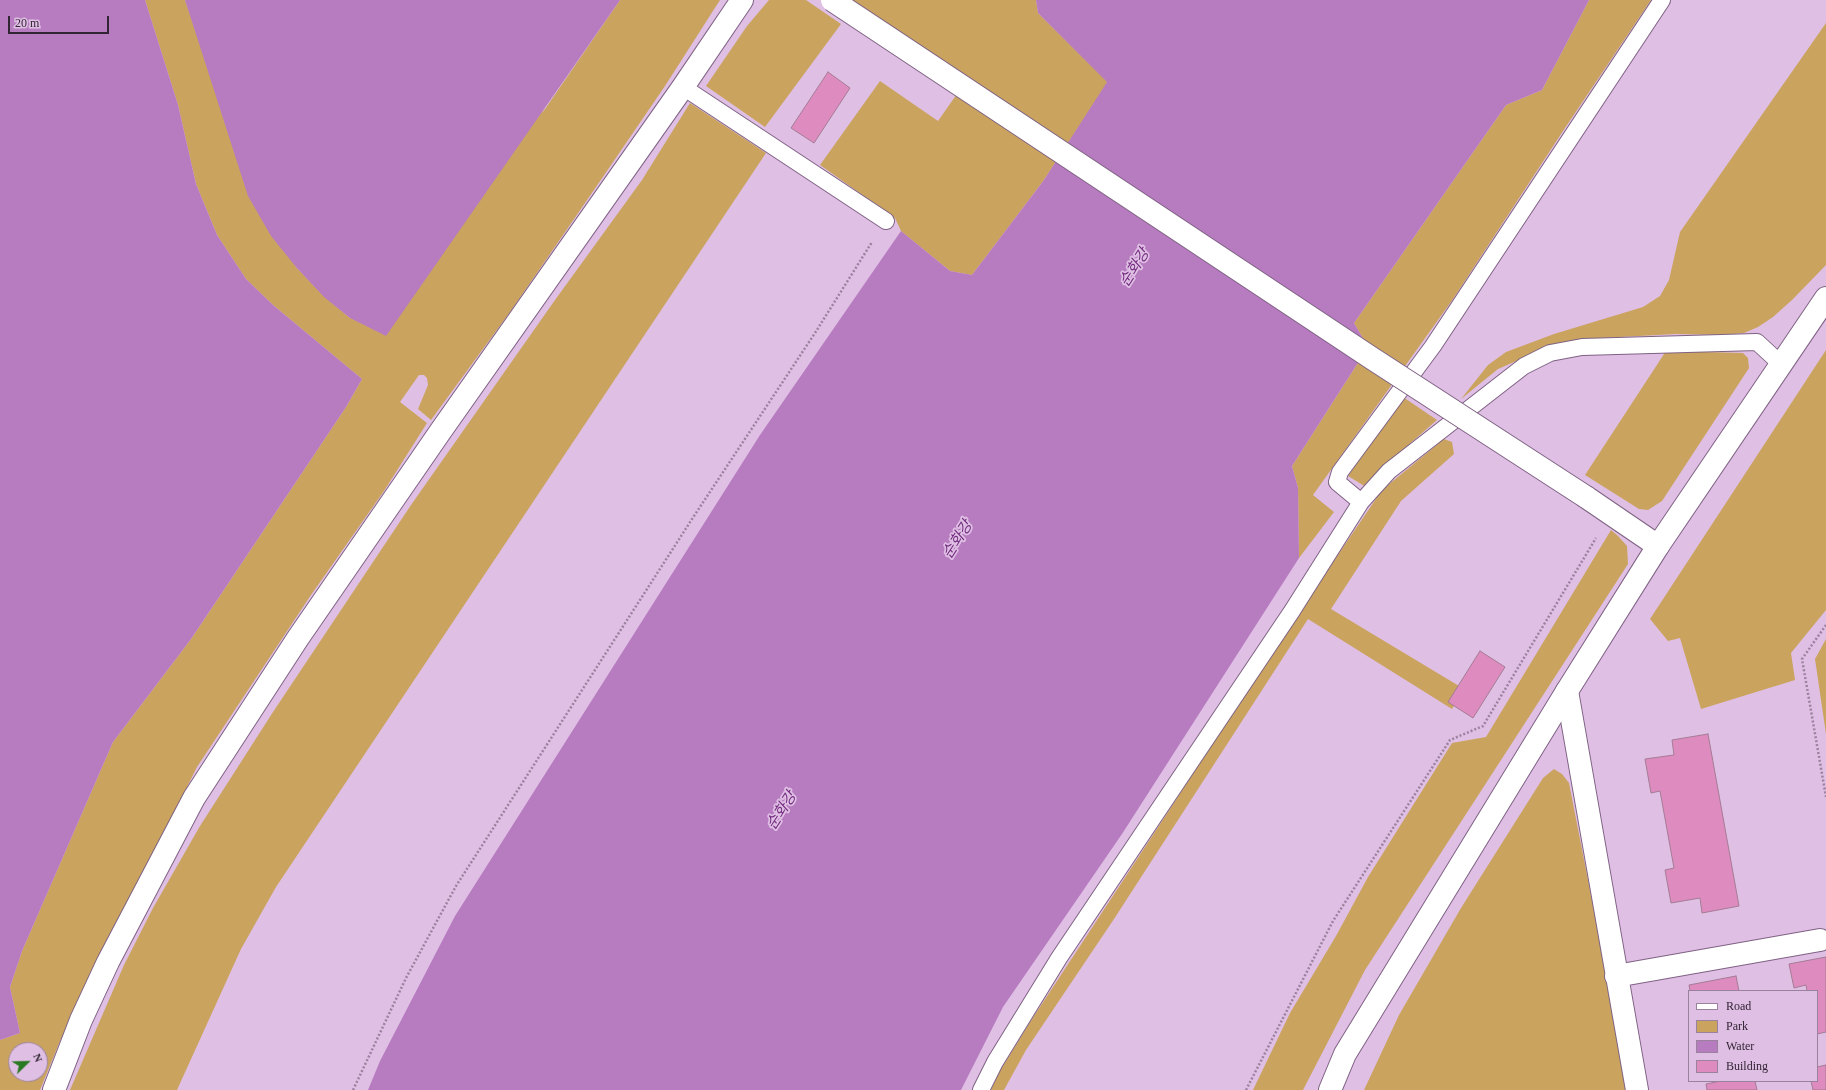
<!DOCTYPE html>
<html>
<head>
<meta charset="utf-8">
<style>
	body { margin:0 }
	#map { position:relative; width:1826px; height:1090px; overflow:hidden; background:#dfbfe4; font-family:"Times New Roman",serif }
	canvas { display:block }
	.legend { position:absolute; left:1688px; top:990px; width:130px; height:92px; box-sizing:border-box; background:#dfbfe4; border:1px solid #9a819d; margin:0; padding:5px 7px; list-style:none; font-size:12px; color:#322533 }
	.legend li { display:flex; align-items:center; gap:8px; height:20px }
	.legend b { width:20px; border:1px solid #9a819d }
	.north { position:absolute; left:8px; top:1042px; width:40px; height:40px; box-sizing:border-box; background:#dfbfe4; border:1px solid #9a819d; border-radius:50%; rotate:67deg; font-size:11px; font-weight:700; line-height:16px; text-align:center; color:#322533 }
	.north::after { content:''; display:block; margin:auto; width:14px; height:18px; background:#287922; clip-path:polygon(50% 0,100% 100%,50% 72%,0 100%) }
	.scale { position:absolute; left:8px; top:16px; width:101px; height:18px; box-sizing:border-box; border:2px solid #322533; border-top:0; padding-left:5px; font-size:12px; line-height:14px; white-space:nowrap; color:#322533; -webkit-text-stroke:3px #dfbfe4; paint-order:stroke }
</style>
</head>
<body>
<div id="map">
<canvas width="1826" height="1090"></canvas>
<ul class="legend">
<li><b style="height:5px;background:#fff"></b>Road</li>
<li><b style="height:11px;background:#caa45e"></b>Park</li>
<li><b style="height:11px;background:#b77cc0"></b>Water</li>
<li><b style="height:11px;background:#de8cc0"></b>Building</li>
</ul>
<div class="north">N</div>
<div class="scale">20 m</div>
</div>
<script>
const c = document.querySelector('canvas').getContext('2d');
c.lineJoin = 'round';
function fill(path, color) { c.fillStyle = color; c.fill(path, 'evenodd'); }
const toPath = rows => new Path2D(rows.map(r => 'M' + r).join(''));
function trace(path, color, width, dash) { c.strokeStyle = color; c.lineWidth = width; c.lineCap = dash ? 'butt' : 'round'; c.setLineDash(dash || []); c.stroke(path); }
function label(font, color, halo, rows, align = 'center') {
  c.font = font + ' "Times New Roman","Noto Sans KR",serif'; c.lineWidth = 3.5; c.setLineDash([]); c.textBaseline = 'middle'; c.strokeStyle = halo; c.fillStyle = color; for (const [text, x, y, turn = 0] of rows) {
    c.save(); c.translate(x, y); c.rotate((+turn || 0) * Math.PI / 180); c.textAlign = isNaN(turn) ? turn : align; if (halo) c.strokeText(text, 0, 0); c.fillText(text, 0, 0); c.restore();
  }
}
const green = toPath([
	[145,0,185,0,189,11,296,267,325,297,350,318,545,109,620,0,720,0,665,86,594,190,510,312,431,420,418,409,428,385,427,378,424,375,419,375,400,402,427,423,384,491,311,595,197,767,60,1041,40,1090,0,1090,0,1040,20,1033,10,987,22,951,113,742,191,639,346,407,362,379,273,305,246,279,217,235,196,184,178,105],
	[16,1050,40,1050,40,1074,16,1074],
	[769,0,806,0,841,24,765,127,706,86,747,26],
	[837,0,1036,0,1038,13,1108,82,1044,180,972,275,950,271,901,231,895,218,820,165,880,81,938,121,959,91],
	[1589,0,1651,0,1565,128,1453,299,1313,495,1334,512,1299,558,1298,488,1292,466,1368,347,1354,323,1506,105,1542,90],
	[1826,23,1826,265,1792,300,1773,317,1758,327,1744,333,1722,335,1676,334,1601,338,1577,340,1537,352,1498,369,1461,399,1488,365,1506,352,1554,334,1643,307,1660,296,1669,280,1680,232],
	[690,103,766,153,276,887,241,949,177,1090,70,1090,124,965,153,908,200,826,273,712,411,505,555,300,642,180],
	[1826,350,1826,610,1791,653,1795,680,1701,709,1680,638,1668,641,1650,619],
	[1666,351,1743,353,1748,358,1749,368,1662,501,1648,510,1639,509,1585,475],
	[1403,397,1437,420,1383,467,1366,487,1348,476],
	[1444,439,1452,442,1454,454,1401,501,1331,609,1464,689,1452,709,1308,619,1114,919,1026,1050,1004,1090,991,1090,998,1074,1032,1019,1149,841,1299,612,1382,490],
	[1611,530,1618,536,1627,546,1628,564,1365,970,1303,1090,1253,1090,1290,1013,1336,936,1368,877,1452,743,1486,737],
	[1826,639,1826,734,1815,659],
	[1554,769,1562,774,1569,783,1629,1090,1364,1090,1399,1015,1461,908,1543,778]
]);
const water = toPath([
	[0,0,145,0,178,105,196,184,217,235,246,279,273,305,362,379,346,407,191,639,113,742,22,951,10,987,20,1033,0,1040],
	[185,0,620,0,386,336,350,318,324,297,296,267,271,236,248,196],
	[1036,0,1589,0,1542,90,1506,105,1354,323,1368,347,1292,466,1298,488,1299,558,1122,834,1003,1007,961,1090,368,1090,380,1061,455,916,760,435,901,231,950,271,972,275,1044,180,1107,82,1038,13]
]);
const building = toPath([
	[828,72,850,88,814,143,791,128,828,72],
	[1480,651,1505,667,1473,718,1448,702,1480,651],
	[1708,734,1739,906,1702,913,1700,898,1671,903,1665,870,1674,868,1660,791,1651,793,1645,759,1674,755,1672,740,1708,734],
	[1826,957,1826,1032,1817,1034,1817,991,1807,991,1806,985,1794,988,1789,964,1826,957],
	[1736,976,1739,991,1690,991,1689,985,1736,976],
	[1826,1065,1826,1090,1813,1090,1811,1081,1817,1081,1817,1067,1826,1065],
	[1721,1081,1755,1081,1757,1090,1707,1090,1706,1084,1721,1081]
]);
const path = toPath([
	[1826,625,1802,659,1826,797],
	[353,1090,406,978,456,886,694,516,815,333,872,242],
	[1246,1090,1333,921,1450,740,1483,726,1596,538]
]);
const lane = toPath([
	[683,87,886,221],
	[1361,502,1337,482,1340,472,1433,346,1662,0],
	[981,1090,995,1062,1059,958,1292,611,1361,502,1389,471,1524,366,1550,353,1582,347,1757,342,1782,365]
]);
const street = toPath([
	[1586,497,1658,546],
	[1567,691,1637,1090],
	[1616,976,1820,940],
	[54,1090,81,1020,108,962,194,798,298,638,440,432,683,87,742,0]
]);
const primary = toPath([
	[1330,1090,1345,1054,1567,691,1658,546,1826,298]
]);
const streetBridge = toPath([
	[832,0,1373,359,1586,497]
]);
const waterNames = [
	["순화강",1135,268,-57],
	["순화강",958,540,-57],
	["순화강",782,811,-57]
];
fill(green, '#caa45e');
fill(water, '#b77cc0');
fill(building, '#de8cc0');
trace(building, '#a47b94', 1);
trace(lane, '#7f6284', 18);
trace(street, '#7f6284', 24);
trace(primary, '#7f6284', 24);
trace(path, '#9b829e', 2.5, [2, 2]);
trace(lane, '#fff', 16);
trace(street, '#fff', 22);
trace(primary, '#fff', 22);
trace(streetBridge, '#7f6284', 24, []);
trace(streetBridge, '#fff', 22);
label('italic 15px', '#722b7e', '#dfbfe4', waterNames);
</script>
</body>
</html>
